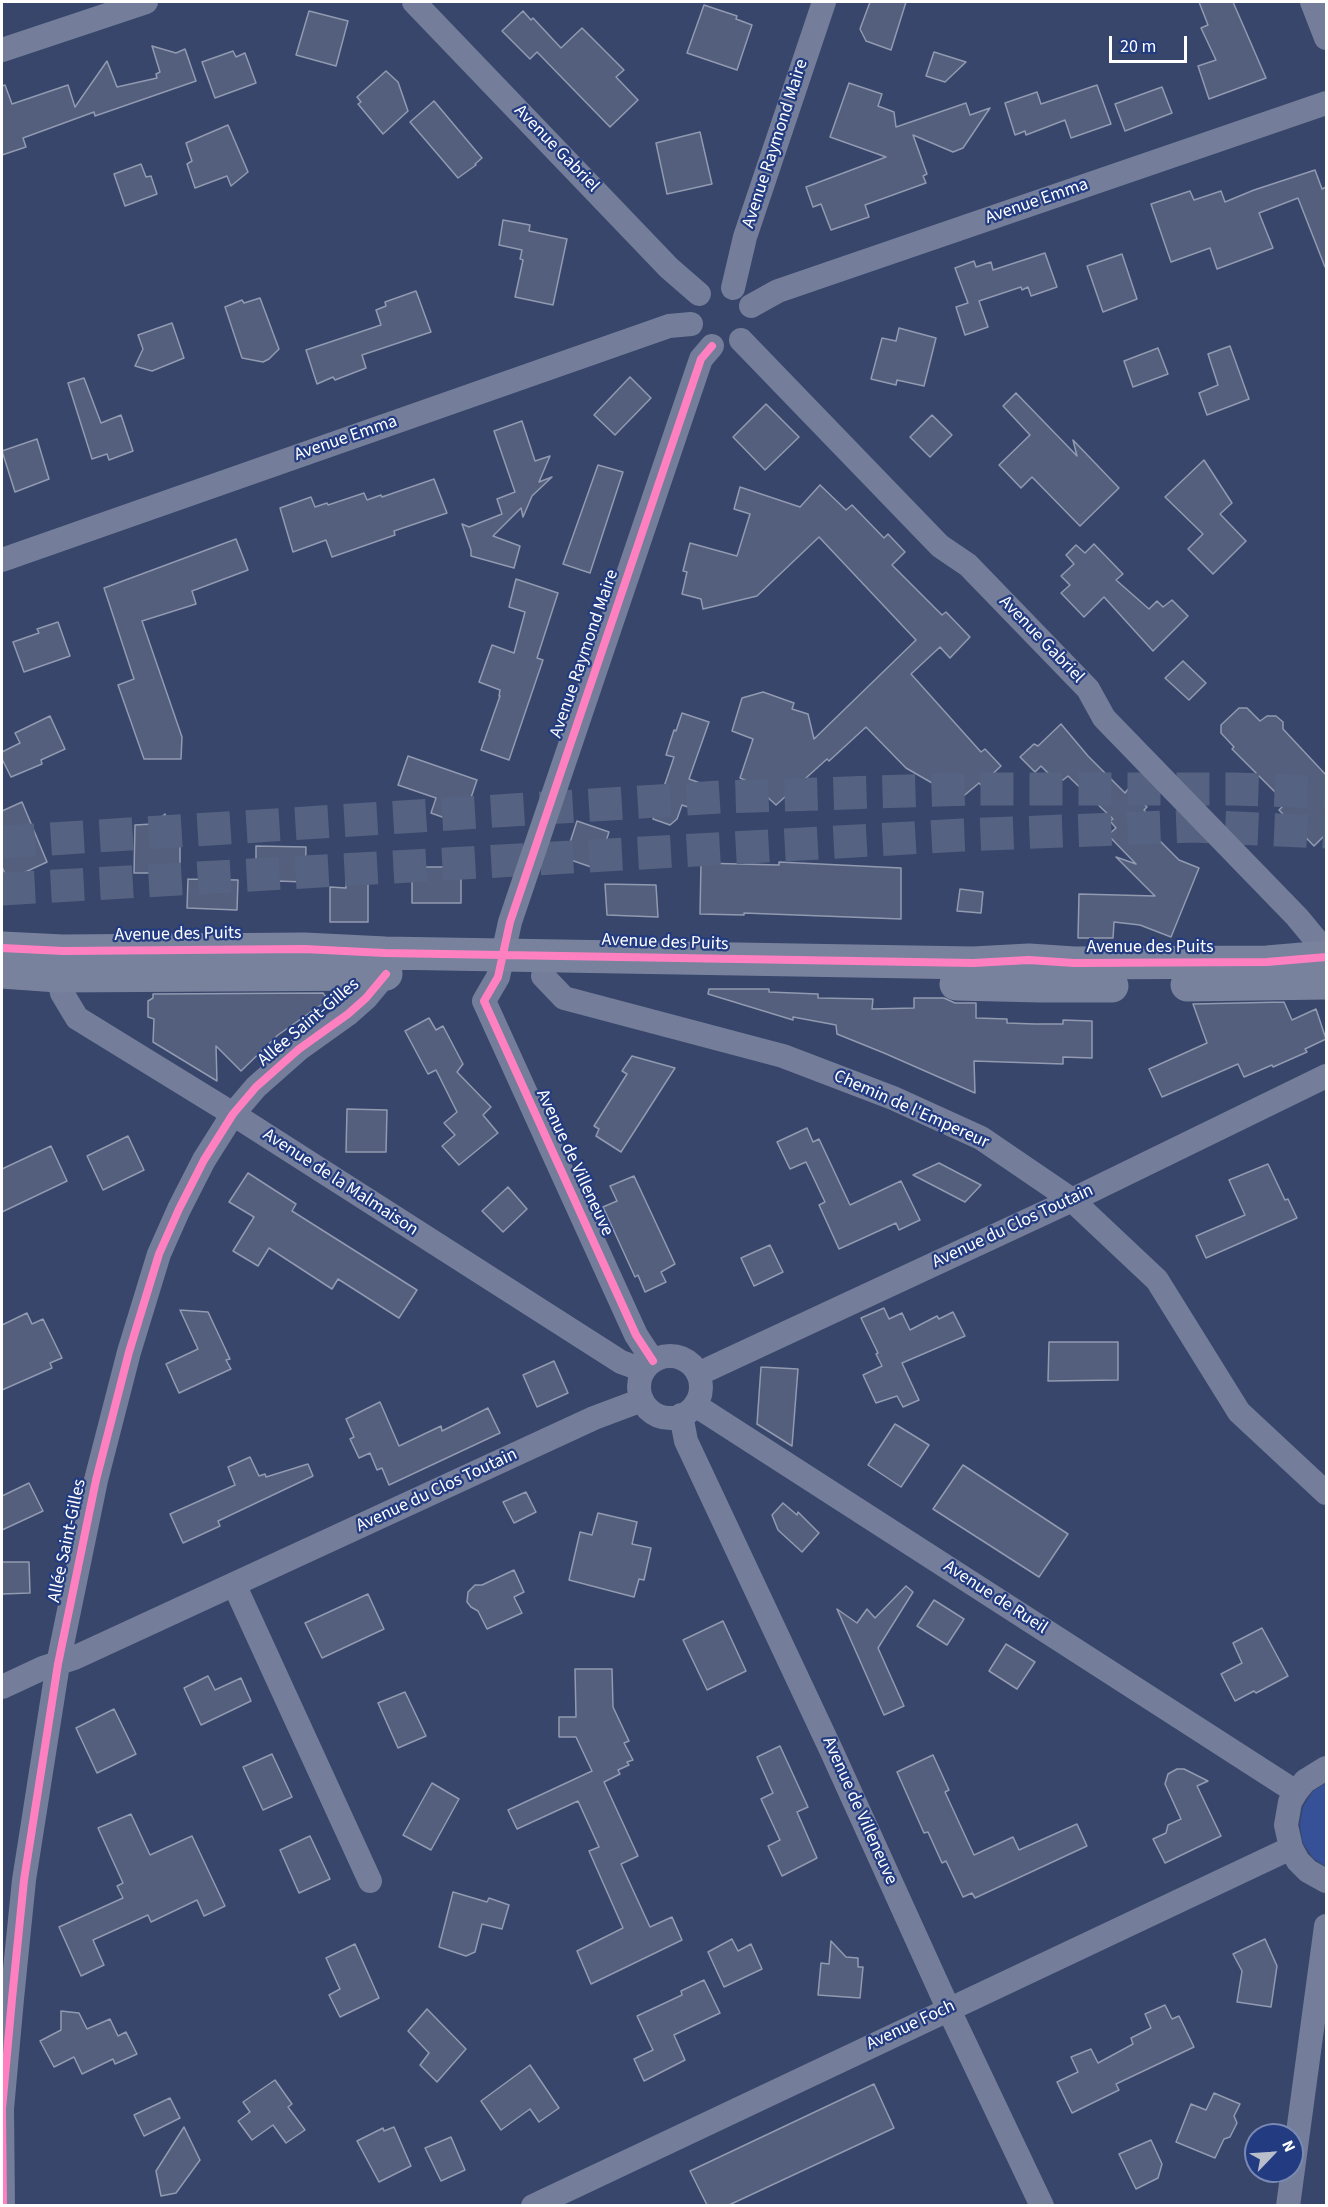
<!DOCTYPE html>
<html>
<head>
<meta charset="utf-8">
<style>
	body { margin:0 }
	#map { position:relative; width:1328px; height:2207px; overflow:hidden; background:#38466b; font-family:"Source Sans 3",sans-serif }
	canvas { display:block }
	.frame { position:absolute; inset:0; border:3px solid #fff; pointer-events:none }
	.north { position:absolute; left:1244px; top:2123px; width:60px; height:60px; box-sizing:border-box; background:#223b81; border:2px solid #7a89b3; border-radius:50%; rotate:65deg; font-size:16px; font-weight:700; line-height:24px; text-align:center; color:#fff }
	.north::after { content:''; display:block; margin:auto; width:21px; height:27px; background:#b9becb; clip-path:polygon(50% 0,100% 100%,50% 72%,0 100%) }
	.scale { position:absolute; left:1109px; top:36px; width:78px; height:27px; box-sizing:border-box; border:3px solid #fff; border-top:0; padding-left:8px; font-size:18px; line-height:21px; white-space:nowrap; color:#fff; -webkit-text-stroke:4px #223b81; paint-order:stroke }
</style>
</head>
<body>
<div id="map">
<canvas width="1328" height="2207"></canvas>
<div class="frame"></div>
<div class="north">N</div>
<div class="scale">20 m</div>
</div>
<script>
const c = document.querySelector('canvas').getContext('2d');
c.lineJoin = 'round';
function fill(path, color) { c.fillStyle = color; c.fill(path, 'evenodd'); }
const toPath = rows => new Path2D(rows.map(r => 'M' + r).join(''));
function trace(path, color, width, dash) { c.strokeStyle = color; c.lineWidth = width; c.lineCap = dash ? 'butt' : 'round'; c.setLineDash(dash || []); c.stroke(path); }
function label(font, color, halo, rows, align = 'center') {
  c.font = font + ' "Source Sans 3",sans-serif'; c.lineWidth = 4.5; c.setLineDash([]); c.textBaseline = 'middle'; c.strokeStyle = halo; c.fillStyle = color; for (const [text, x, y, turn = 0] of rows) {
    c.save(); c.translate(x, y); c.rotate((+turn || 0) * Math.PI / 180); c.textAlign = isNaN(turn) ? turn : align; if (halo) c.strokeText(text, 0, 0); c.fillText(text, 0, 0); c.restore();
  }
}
const green = toPath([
	[1326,1783,1326,1867,1313,1858,1303,1843,1300,1825,1303,1807,1313,1791]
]);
const building = toPath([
	[870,2,906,2,891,50,866,41,860,29,870,2],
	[1199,2,1233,2,1266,78,1209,99,1198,66,1216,60,1201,28,1208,25,1199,2],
	[704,5,737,16,736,19,752,25,737,70,687,53,704,5],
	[309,11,348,21,336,66,296,55,309,11],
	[523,11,531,20,533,18,561,48,582,28,624,70,616,77,638,100,610,127,537,52,530,59,502,31,523,11],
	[152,46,176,53,185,49,196,81,95,116,94,112,23,138,26,147,2,155,2,86,5,85,12,104,68,85,75,107,107,61,117,87,157,78,156,74,160,72,152,46],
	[233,51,236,57,245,53,256,83,215,98,202,62,233,51],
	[934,52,966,62,945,82,926,76,934,52],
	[386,71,398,82,408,111,383,134,358,104,361,102,357,97,386,71],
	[849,83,882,94,878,106,894,112,896,127,966,103,970,115,990,108,963,148,953,152,913,135,927,174,923,176,926,183,865,205,869,217,831,230,821,204,813,207,806,187,886,157,830,137,849,83],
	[1097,85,1111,124,1071,138,1065,120,1026,135,1025,131,1015,135,1005,103,1037,92,1041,104,1097,85],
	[1162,87,1172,113,1125,131,1115,104,1162,87],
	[434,101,482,158,475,164,476,165,458,178,410,122,434,101],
	[228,125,248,172,231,186,227,176,195,188,187,164,192,161,186,143,228,125],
	[700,132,712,184,667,194,656,143,700,132],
	[141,164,146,177,151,176,157,194,125,206,114,174,141,164],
	[1315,170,1322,189,1326,187,1326,267,1325,267,1298,198,1259,213,1273,248,1217,269,1210,248,1171,262,1151,204,1190,191,1194,200,1221,191,1225,202,1254,190,1315,170],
	[503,220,530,225,529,231,567,239,553,305,515,297,523,260,520,259,522,250,499,245,503,220],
	[1045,253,1057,287,1031,296,1028,287,1022,290,1021,287,979,301,988,327,965,335,956,307,968,303,955,268,974,261,976,267,991,262,993,270,1045,253],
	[1122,254,1137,299,1103,312,1087,266,1122,254],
	[416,291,431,332,362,355,366,368,335,380,333,377,317,384,306,350,381,325,376,310,386,306,385,302,416,291],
	[260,298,279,349,269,359,263,362,242,358,225,307,242,300,244,303,260,298],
	[172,323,184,358,152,371,135,366,143,349,138,335,172,323],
	[899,328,936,338,924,386,897,380,896,385,871,379,882,338,896,341,899,328],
	[1230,346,1249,399,1207,415,1199,393,1218,385,1208,354,1230,346],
	[1158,348,1168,374,1133,387,1124,361,1158,348],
	[630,377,651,398,615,435,594,415,630,377],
	[84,378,101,423,121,415,133,451,109,460,107,454,92,459,68,383,84,378],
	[1016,393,1077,456,1073,440,1119,488,1080,526,1032,477,1021,488,999,465,1030,435,1003,406,1016,393],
	[766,404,799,437,765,470,733,437,766,404],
	[932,415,952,435,930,457,910,437,932,415],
	[522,421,535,461,550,456,539,482,552,477,532,496,523,517,521,508,493,536,520,546,514,568,471,556,471,550,462,524,469,527,502,514,497,499,515,492,494,431,522,421],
	[37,439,49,479,15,492,2,451,37,439],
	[1204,460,1232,503,1220,514,1246,541,1213,574,1188,549,1203,534,1165,497,1204,460],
	[598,465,623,472,590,573,563,564,598,465],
	[434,479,447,513,394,531,395,535,332,557,326,540,293,552,280,508,311,497,315,507,327,503,328,505,364,493,367,500,381,495,382,497,434,479],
	[820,485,846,510,852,505,884,538,888,534,905,552,892,565,942,615,946,612,970,637,950,658,940,647,911,674,981,752,985,749,1001,766,981,785,979,783,960,799,906,768,866,727,829,761,827,759,776,805,752,783,740,778,753,739,732,731,742,698,763,692,794,703,792,709,808,714,814,739,916,640,819,537,757,596,703,609,701,599,682,594,687,572,683,571,690,543,737,556,750,514,734,509,740,487,800,507,820,485],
	[236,539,248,570,192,591,196,604,142,621,182,737,181,759,144,759,118,685,134,679,104,588,236,539],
	[1094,544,1123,574,1116,580,1149,609,1157,601,1163,607,1172,600,1188,616,1153,651,1104,597,1084,617,1061,593,1070,585,1061,576,1074,564,1066,555,1076,545,1085,553,1094,544],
	[516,579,558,593,537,658,543,660,509,760,481,750,500,696,499,696,500,690,479,682,492,645,514,653,525,612,509,607,516,579],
	[58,622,70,656,24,672,13,642,39,633,37,629,58,622],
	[1183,661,1206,683,1189,700,1165,678,1183,661],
	[1239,708,1247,708,1260,721,1267,716,1276,716,1283,722,1283,729,1326,775,1326,834,1314,846,1279,810,1286,803,1232,749,1234,747,1221,733,1221,725,1239,708],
	[682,713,709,722,689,779,703,784,694,809,682,805,677,819,670,825,653,819,674,757,666,755,674,730,676,731,682,713],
	[50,716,65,749,41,760,42,764,11,777,2,759,2,752,20,743,15,733,50,716],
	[1061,724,1088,756,1125,793,1129,788,1147,807,1144,810,1157,825,1151,832,1179,860,1199,868,1171,937,1140,925,1114,922,1113,938,1078,938,1079,894,1155,896,1116,857,1136,864,1108,835,1116,828,1110,821,1113,819,1068,776,1063,780,1055,780,1041,766,1035,772,1020,757,1034,744,1038,746,1061,724],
	[408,756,477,780,462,824,431,813,436,798,398,785,408,756],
	[22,802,47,862,8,880,2,867,2,811,22,802],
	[165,814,171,829,171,837,180,837,180,873,134,873,135,825,153,824,165,814],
	[577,821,609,832,597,869,565,858,577,821],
	[256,846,306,847,305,882,277,881,277,885,256,885,256,846],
	[779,862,901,868,901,919,744,913,744,915,700,914,701,863,779,865,779,862],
	[412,867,461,867,461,903,412,903,412,867],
	[346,877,368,877,368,922,330,922,330,887,346,888,346,877],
	[188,879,238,880,237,910,187,908,188,879],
	[605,884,656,885,658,917,607,915,605,884],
	[960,889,983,892,981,913,957,911,960,889],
	[709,989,769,989,769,992,818,994,818,998,873,999,872,1009,914,1008,914,998,944,998,955,1003,976,1003,976,1018,1007,1019,1007,1023,1035,1024,1063,1024,1063,1020,1092,1021,1092,1058,1063,1057,1063,1064,974,1061,975,1093,884,1053,837,1034,836,1025,793,1017,793,1020,708,994,709,989],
	[323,993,328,1000,278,1035,241,1071,216,1046,217,1081,153,1042,154,1019,148,1017,148,1001,153,998,153,994,323,993],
	[1284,1002,1292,1020,1316,1009,1326,1039,1305,1049,1307,1052,1273,1067,1272,1065,1244,1077,1238,1064,1162,1097,1149,1069,1207,1043,1193,1004,1284,1002],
	[429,1018,436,1030,443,1026,463,1064,457,1072,491,1107,483,1115,498,1133,459,1165,442,1146,455,1135,444,1123,457,1112,436,1070,428,1074,405,1031,429,1018],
	[632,1056,675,1068,621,1152,596,1136,599,1129,594,1126,627,1074,622,1071,632,1056],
	[347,1109,387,1110,386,1152,346,1152,347,1109],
	[807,1128,813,1142,819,1139,850,1205,901,1181,920,1220,899,1230,896,1223,839,1249,819,1205,825,1202,806,1162,790,1169,777,1142,807,1128],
	[128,1136,144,1170,103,1190,87,1156,128,1136],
	[51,1146,67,1181,2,1212,2,1169,51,1146],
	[939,1163,981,1185,965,1202,913,1175,939,1163],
	[1268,1164,1285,1200,1288,1199,1297,1218,1206,1258,1196,1236,1245,1215,1229,1180,1268,1164],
	[248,1173,296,1204,292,1211,417,1290,399,1318,338,1279,332,1289,269,1248,258,1266,233,1251,254,1217,229,1202,248,1173],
	[634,1176,675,1264,661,1272,666,1282,645,1292,638,1275,635,1277,603,1207,617,1201,610,1186,634,1176],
	[508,1187,527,1209,503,1232,482,1211,508,1187],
	[770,1245,783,1272,754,1286,741,1258,770,1245],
	[884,1308,889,1319,902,1313,910,1330,937,1316,939,1319,953,1312,965,1336,902,1363,919,1400,903,1407,897,1396,876,1403,863,1375,882,1366,876,1354,878,1353,861,1318,884,1308],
	[180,1310,208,1312,230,1359,226,1360,231,1369,179,1393,166,1364,198,1349,180,1310],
	[27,1313,32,1324,43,1319,62,1358,50,1363,52,1368,2,1390,2,1325,27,1313],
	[1049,1342,1118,1342,1118,1380,1048,1381,1049,1342],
	[554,1361,568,1393,537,1407,523,1375,554,1361],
	[761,1367,798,1369,792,1446,757,1424,761,1367],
	[380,1402,399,1446,441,1426,442,1431,488,1408,500,1433,389,1485,382,1468,377,1470,370,1453,359,1458,350,1439,354,1437,346,1419,380,1402],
	[895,1424,929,1445,901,1487,868,1465,895,1424],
	[250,1457,259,1476,265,1474,266,1477,308,1464,313,1476,218,1521,220,1526,183,1543,170,1514,235,1485,228,1467,250,1457],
	[963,1465,1068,1534,1039,1577,933,1509,963,1465],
	[29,1483,43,1511,2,1530,2,1496,29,1483],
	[526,1492,536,1512,514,1523,503,1502,526,1492],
	[783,1503,797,1515,798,1512,819,1533,802,1552,778,1530,772,1515,783,1503],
	[598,1513,637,1522,632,1544,651,1548,644,1580,639,1579,634,1597,569,1580,580,1532,592,1535,598,1513],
	[2,1562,29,1562,30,1593,2,1594,2,1562],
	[514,1570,524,1592,514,1597,522,1613,487,1629,478,1611,471,1607,467,1602,468,1592,475,1585,482,1585,514,1570],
	[906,1586,913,1592,878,1648,904,1706,884,1715,837,1609,857,1623,867,1609,875,1618,906,1586],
	[368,1594,384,1629,322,1658,305,1623,368,1594],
	[934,1600,964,1619,947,1645,917,1626,934,1600],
	[723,1621,746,1671,707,1690,683,1640,723,1621],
	[1262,1628,1288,1676,1256,1693,1254,1691,1235,1701,1221,1674,1242,1663,1233,1643,1262,1628],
	[1006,1644,1035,1662,1017,1689,989,1671,1006,1644],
	[575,1669,612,1669,613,1707,629,1741,624,1743,633,1760,627,1762,629,1765,618,1770,620,1774,604,1782,638,1856,621,1864,650,1927,672,1917,682,1940,591,1984,577,1951,623,1928,589,1851,599,1847,578,1801,517,1829,508,1810,592,1771,576,1737,559,1737,559,1717,576,1717,575,1669],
	[208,1676,215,1690,241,1678,251,1701,201,1725,184,1688,208,1676],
	[405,1692,426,1736,398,1748,378,1703,405,1692],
	[114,1709,136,1754,97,1773,76,1728,114,1709],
	[780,1746,808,1807,797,1812,817,1858,782,1876,768,1846,780,1840,761,1799,773,1793,757,1757,780,1746],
	[272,1754,292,1797,263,1810,243,1767,272,1754],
	[933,1755,949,1790,945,1792,974,1855,1013,1837,1019,1850,1077,1824,1087,1846,975,1898,972,1893,963,1897,946,1861,942,1863,928,1832,924,1833,897,1772,933,1755],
	[1177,1769,1184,1769,1208,1781,1197,1786,1221,1836,1165,1863,1153,1839,1166,1833,1168,1825,1181,1819,1165,1784,1168,1774,1177,1769],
	[432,1783,459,1799,431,1850,403,1835,432,1783],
	[131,1814,150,1855,192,1836,225,1906,204,1916,197,1900,151,1922,148,1915,93,1940,104,1965,81,1976,59,1927,123,1898,117,1886,123,1883,98,1828,131,1814],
	[310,1836,330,1879,299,1893,280,1850,310,1836],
	[453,1892,487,1902,489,1898,509,1905,502,1929,482,1924,475,1952,466,1956,439,1947,453,1892],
	[732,1939,738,1951,751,1944,762,1969,724,1987,708,1952,732,1939],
	[1265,1939,1277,1966,1271,2007,1237,2002,1242,1971,1233,1954,1265,1939],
	[831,1941,846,1957,858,1958,858,1967,863,1967,860,1998,818,1995,821,1963,829,1964,831,1941],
	[355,1944,379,1998,340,2017,329,1995,340,1989,326,1958,355,1944],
	[704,1980,720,2013,674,2035,685,2060,644,2081,634,2059,653,2050,637,2016,682,1995,681,1991,704,1980],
	[1165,2005,1172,2019,1179,2016,1194,2047,1116,2084,1119,2090,1072,2113,1057,2082,1078,2072,1071,2057,1091,2049,1098,2063,1133,2044,1131,2038,1151,2028,1145,2014,1165,2005],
	[427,2009,466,2049,437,2082,420,2065,429,2053,408,2031,427,2009],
	[61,2011,79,2013,87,2029,110,2019,118,2036,126,2032,137,2054,115,2064,113,2059,82,2074,74,2057,54,2067,40,2041,61,2030,61,2011],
	[530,2065,559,2108,539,2122,530,2109,501,2130,481,2101,530,2065],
	[275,2080,292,2104,288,2107,305,2130,286,2143,273,2125,252,2140,238,2121,250,2112,243,2102,275,2080],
	[874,2084,894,2128,729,2205,707,2205,690,2171,874,2084],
	[1214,2093,1240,2104,1234,2116,1237,2123,1230,2137,1224,2139,1215,2158,1176,2142,1191,2104,1206,2110,1214,2093],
	[170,2098,180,2118,144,2136,134,2115,170,2098],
	[184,2127,200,2160,176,2193,161,2196,156,2171,184,2127],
	[394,2127,411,2166,379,2182,357,2141,383,2128,384,2131,394,2127],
	[451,2137,465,2170,441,2181,425,2148,451,2137],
	[1151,2140,1162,2164,1158,2178,1136,2189,1119,2154,1151,2140]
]);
const highwayTunnel = toPath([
	[2,842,721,797,971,789,1233,789,1326,792],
	[2,889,962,835,1193,826,1326,832]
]);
const street = toPath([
	[414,2,669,268,699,294],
	[1312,2,1326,38],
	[2,50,146,2],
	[733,288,745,237,824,2],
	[751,306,778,291,1326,103],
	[741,340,940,546,968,565,1088,689,1104,718,1297,917,1326,952],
	[2,560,669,326,691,324],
	[58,976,62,993,77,1018,233,1114,621,1362,643,1370],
	[543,976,564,998,783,1056,893,1098,981,1138,1072,1200,1157,1280,1239,1412,1326,1493],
	'639 1387a31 31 0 1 1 62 0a31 31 0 1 1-62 0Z',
	[653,1361,636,1335,484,1001,498,977,510,922,701,359,712,346],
	[698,1374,1072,1200,1326,1076],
	[695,1405,1296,1792],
	[681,1415,686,1441,832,1752,948,2008,1042,2206],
	[234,1584,370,1881],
	[2,1687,43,1668,74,1658,594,1418,642,1400],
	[1326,1768,1305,1781,1296,1792,1290,1802,1286,1825,1291,1848,1298,1861,1308,1871,1326,1881],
	[3,2206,2,2109,12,1999,24,1880,58,1664,96,1480,129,1352,159,1254,179,1209,204,1160,233,1114,256,1087,299,1049,348,1014,366,998,386,974],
	[533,2206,1291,1848],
	[1288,2206,1326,1926]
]);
const secondary = toPath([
	[2,948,63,951,304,949,385,953,973,963,1029,960,1074,963,1267,962,1326,957],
	[2,972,58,976,386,974],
	[956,984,1040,986,1112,986],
	[1187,985,1326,983]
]);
const cycleway = toPath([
	[2,948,63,951,304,949,385,953,973,963,1029,960,1074,963,1267,962,1326,957],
	[653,1361,636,1335,484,1001,498,977,510,922,701,359,712,346],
	[3,2206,2,2109,12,1999,24,1880,58,1664,96,1480,129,1352,159,1254,179,1209,204,1160,233,1114,256,1087,299,1049,348,1014,366,998,386,974]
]);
const streetNames = [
	["Avenue Raymond Maire",776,144,-72],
	["Avenue Gabriel",556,149,46],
	["Avenue Emma",1037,202,-19],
	["Avenue Emma",346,439,-19],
	["Avenue Gabriel",1041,640,46],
	["Avenue Raymond Maire",585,654,-71],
	["Avenue des Puits",178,935,-1],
	["Avenue des Puits",665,943,2],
	["Avenue des Puits",1150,948],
	["Allée Saint-Gilles",309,1023,-40],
	["Chemin de l'Empereur",911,1110,24],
	["Avenue de Villeneuve",574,1163,65],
	["Avenue de la Malmaison",340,1183,33],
	["Avenue du Clos Toutain",1013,1227,-25],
	["Avenue du Clos Toutain",437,1491,-25],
	["Allée Saint-Gilles",68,1541,-78],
	["Avenue de Rueil",995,1598,33],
	["Avenue de Villeneuve",859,1811,66],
	["Avenue Foch",911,2026,-25]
];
fill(green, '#365198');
fill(building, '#545f7d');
trace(building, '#919ab0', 1.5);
trace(highwayTunnel, '#566281', 33, [33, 16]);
trace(street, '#747d99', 24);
trace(secondary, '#79829d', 33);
trace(cycleway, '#ff80c0', 8);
label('18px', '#fff', '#223b81', streetNames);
</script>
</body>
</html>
